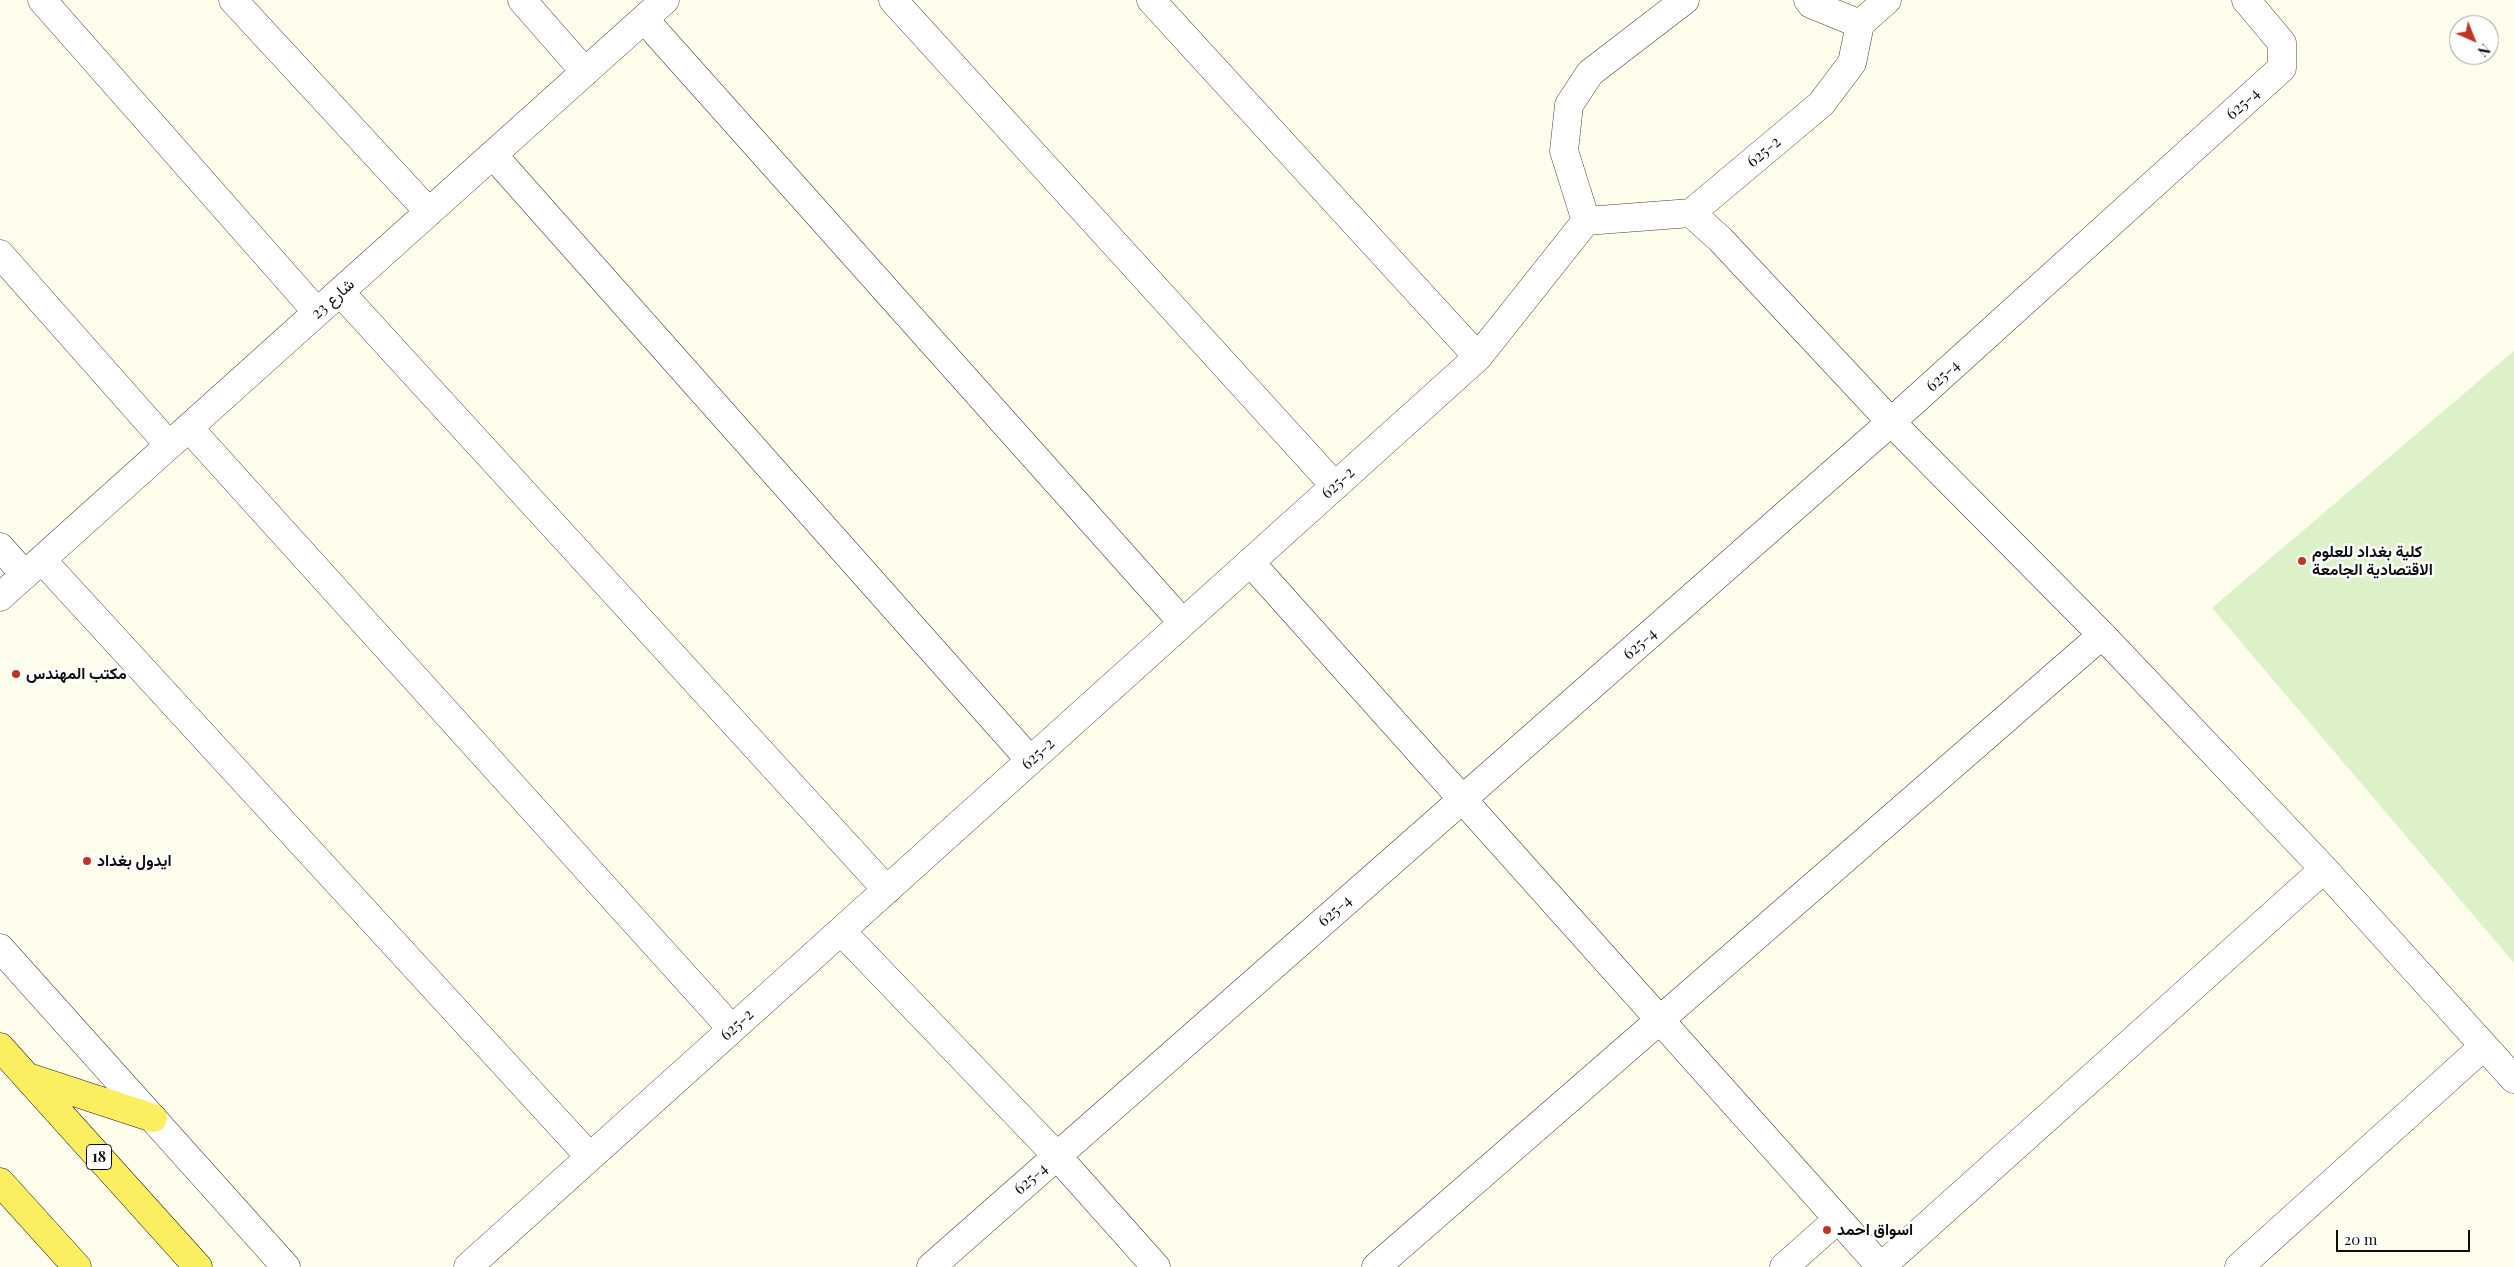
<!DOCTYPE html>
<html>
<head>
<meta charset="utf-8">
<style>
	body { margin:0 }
	#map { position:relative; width:2514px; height:1267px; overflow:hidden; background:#fffeec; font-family:"Playfair Display",serif }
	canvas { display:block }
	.north { position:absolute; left:2449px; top:15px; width:50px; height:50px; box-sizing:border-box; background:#fff; border:1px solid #9e9e9e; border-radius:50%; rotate:136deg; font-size:14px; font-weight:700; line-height:20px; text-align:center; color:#0d0d0d }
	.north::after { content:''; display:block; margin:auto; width:18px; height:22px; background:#bf3523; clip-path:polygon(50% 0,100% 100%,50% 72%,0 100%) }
	.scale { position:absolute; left:2336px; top:1230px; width:134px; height:22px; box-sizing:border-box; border:2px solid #0d0d0d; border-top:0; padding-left:6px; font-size:15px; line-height:18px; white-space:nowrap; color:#0d0d0d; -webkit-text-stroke:4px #fff; paint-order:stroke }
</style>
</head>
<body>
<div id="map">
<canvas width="2514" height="1267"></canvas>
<div class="north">N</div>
<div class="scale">20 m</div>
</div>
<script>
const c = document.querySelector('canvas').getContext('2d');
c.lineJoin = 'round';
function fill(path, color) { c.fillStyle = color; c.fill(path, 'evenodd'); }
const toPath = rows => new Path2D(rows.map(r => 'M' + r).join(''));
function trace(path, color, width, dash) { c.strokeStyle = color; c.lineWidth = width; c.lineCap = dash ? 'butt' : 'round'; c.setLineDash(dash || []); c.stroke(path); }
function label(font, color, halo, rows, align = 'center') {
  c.font = font + ' "Playfair Display",Vazirmatn,serif'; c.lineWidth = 5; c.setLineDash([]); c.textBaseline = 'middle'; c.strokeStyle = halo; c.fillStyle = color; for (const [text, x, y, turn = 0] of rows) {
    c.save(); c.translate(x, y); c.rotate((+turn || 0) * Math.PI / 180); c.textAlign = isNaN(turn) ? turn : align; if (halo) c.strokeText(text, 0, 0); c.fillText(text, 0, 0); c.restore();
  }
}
const pitch = toPath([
	[2514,351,2514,963,2212,608]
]);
const minor = toPath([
	[42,0,317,312],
	[233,0,429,212],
	[522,0,585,72],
	[893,0,1335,486],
	[1151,0,1478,357],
	[1808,0,1811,4,1860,24],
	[644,19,1183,623],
	[493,155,1030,760],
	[1691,213,1720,239,1891,422,2102,635,2324,869,2514,1079],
	[1586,221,1564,151,1569,105,1590,73,1685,0],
	[0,254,169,445],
	[340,292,887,890],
	[189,428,732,1029],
	[0,547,25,575],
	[42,560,590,1157],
	[1250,562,1881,1267],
	[0,597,665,0],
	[841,931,1057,1156,1156,1267],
	[0,948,286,1267],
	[468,1267,1478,357,1586,221,1691,213,1821,104,1852,63,1860,24,1887,0],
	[931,1267,1891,422,2282,68,2282,43,2246,0],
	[1376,1267,2102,635],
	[1784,1267,1838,1219],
	[1881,1267,2324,869],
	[2239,1267,2484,1046]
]);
const major = toPath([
	[0,1047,198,1267],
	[28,1077,153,1118],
	[0,1182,77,1267]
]);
const markers = [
	[2302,561,5,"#bf3523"],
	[16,674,5,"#bf3523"],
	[87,861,5,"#bf3523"],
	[1827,1230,5,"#bf3523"]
];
const shields = [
	[99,1157,25]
];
const shieldNames = [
	["18",99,1157]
];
const streetNames = [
	["625-4",2243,104,-42],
	["625-2",1764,152,-40],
	["شارع 23",333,299,-42],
	["625-4",1943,376,-42],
	["625-2",1338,483,-42],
	["625-4",1640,644,-41],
	["625-2",1038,754,-42],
	["625-4",1335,911,-41],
	["625-2",737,1025,-42],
	["625-4",1031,1179,-41]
];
const poiNames = [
	["كلية بغداد للعلوم",2312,552],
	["الاقتصادية الجامعة",2312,570],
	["مكتب المهندس",26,674],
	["ايدول بغداد",97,861],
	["اسواق احمد",1837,1230]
];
fill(pitch, '#dcf1c8');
trace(minor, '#404040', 29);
trace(major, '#1e1e1e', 29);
trace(minor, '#fff', 28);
trace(major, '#fbef61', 28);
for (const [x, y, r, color] of markers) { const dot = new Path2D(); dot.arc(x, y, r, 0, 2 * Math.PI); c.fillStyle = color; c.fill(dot); trace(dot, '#fff', 2); }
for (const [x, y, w] of shields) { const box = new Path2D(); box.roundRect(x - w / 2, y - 12.5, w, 25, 4); c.fillStyle = '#fff'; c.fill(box); trace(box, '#0d0d0d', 1); }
label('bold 15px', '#0d0d0d', null, shieldNames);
label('16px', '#0d0d0d', '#fff', streetNames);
label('bold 16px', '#0d0d0d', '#fff', poiNames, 'left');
</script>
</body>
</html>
